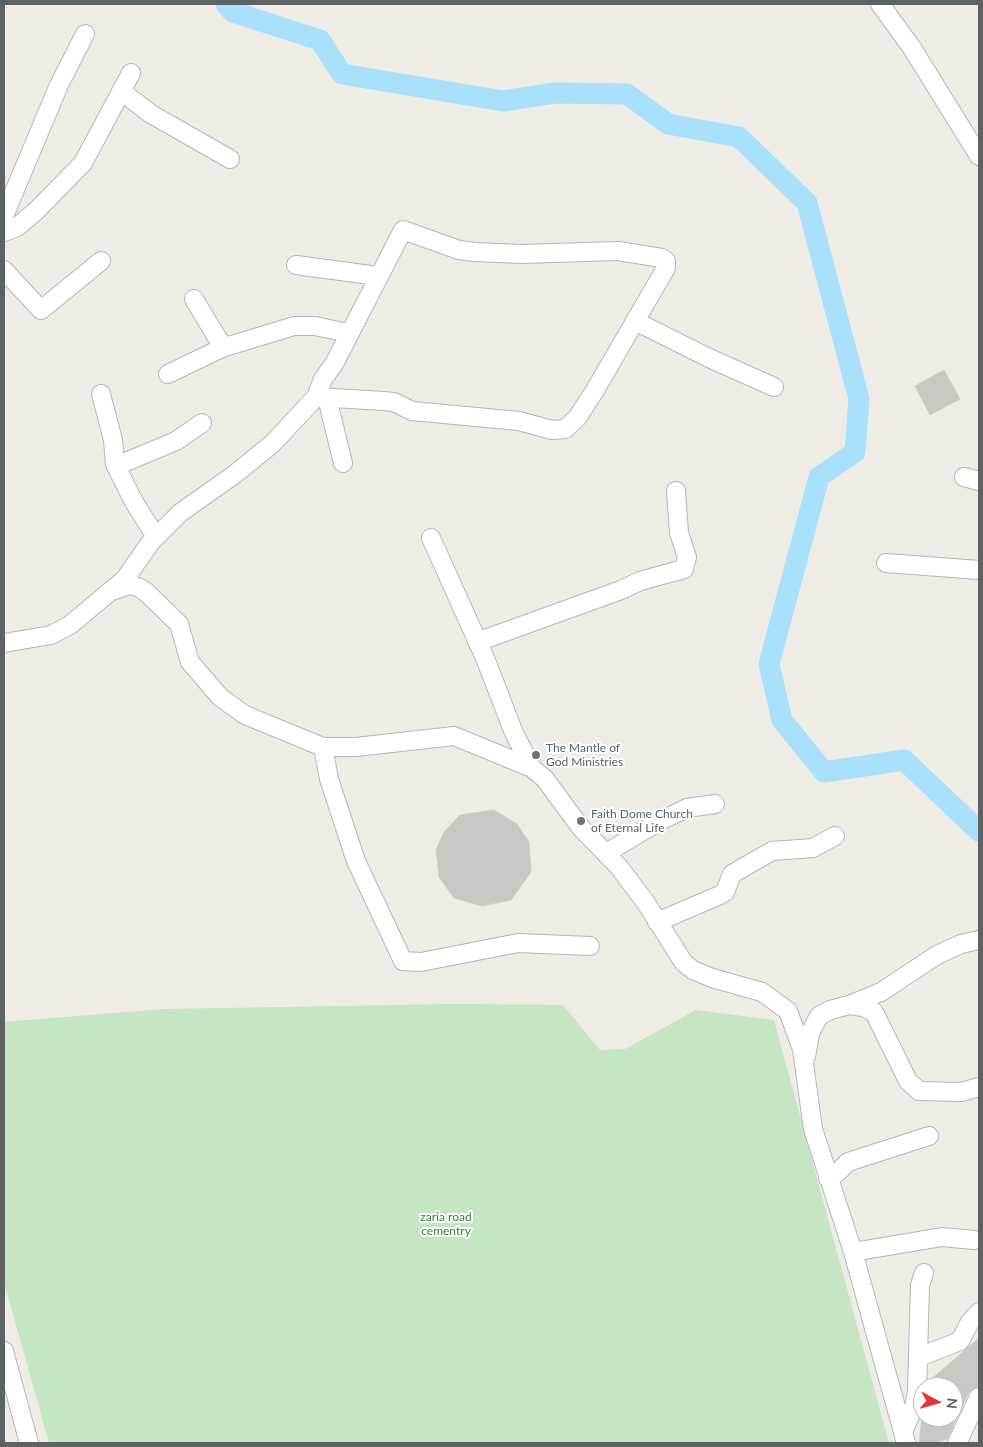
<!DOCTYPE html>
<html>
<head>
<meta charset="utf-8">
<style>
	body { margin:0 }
	#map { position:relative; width:983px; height:1447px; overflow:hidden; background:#efece6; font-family:Lato,sans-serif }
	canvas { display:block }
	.frame { position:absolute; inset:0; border:5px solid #5d6265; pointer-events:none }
	.north { position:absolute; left:913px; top:1377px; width:50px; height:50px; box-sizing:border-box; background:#fff; border:1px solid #bec0c1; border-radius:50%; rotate:96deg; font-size:14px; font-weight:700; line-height:20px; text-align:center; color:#5d6265 }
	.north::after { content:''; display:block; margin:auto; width:18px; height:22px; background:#e3383b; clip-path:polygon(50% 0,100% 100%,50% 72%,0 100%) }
</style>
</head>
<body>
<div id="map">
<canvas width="983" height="1447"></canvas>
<div class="frame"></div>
<div class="north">N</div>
</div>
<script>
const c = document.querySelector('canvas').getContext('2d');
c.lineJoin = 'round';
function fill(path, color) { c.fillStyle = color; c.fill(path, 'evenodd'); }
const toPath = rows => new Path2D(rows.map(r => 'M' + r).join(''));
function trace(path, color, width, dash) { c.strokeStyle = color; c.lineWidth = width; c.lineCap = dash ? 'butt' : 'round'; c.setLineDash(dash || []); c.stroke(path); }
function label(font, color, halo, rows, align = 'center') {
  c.font = font + ' Lato,sans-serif'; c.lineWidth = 4; c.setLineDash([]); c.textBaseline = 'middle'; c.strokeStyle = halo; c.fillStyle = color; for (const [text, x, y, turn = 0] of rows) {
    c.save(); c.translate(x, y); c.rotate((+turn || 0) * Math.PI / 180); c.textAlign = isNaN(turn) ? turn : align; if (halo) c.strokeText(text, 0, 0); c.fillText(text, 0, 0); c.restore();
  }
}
const green = toPath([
	[454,1004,563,1005,600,1050,625,1049,696,1010,774,1020,889,1443,49,1443,4,1282,4,1022,164,1009]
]);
const river = toPath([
	[226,4,233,12,320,40,342,74,503,101,555,93,627,94,668,124,739,137,807,203,859,399,855,452,819,477,769,664,782,720,824,772,904,760,979,831]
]);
const building = toPath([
	[944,370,960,399,930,415,915,386,944,370],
	[494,810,517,824,529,842,531,872,511,900,482,906,454,898,439,877,436,850,444,832,460,815,494,810],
	[979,1338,979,1387,969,1392,947,1439,934,1443,919,1443,922,1417,953,1417,953,1387,928,1387,928,1382,979,1338]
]);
const minor = toPath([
	[880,4,912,48,979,156],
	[121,91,151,114,230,159],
	[4,216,59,85,85,34],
	[4,232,17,227,36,211,83,163,131,73],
	[296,265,378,276],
	[4,270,41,310,101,261],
	[194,299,218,339,226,347],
	[635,321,709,358,774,387],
	[168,374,222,348,294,326,315,326,348,333],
	[101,394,113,440,115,464,134,502,156,537],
	[327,398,343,463],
	[116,466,176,441,202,423],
	[964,477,979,481],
	[431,538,485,658,514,733,532,768],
	[886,563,979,570],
	[109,592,129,585,138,587,146,592,179,624,190,662,220,697,245,715,323,747,356,747,454,736,532,768,545,779,581,828,619,867,646,903,684,963,693,970,712,978,762,992,788,1011,802,1049,813,1129,853,1252,906,1443],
	[477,642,621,590,640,581,684,569,687,557,679,533,676,491],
	[4,643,51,635,70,625,125,579,150,543,180,513,235,474,272,444,316,397,323,379,334,364,403,230,459,250,475,252,521,254,618,251,662,258,666,261,666,268,594,392,577,418,565,429,552,430,519,421,412,411,394,402,384,401,316,397],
	[323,747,329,779,356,861,403,961,421,962,518,943,590,946],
	[606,853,660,821,687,808,715,804],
	[657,922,720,895,725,892,732,874,772,851,813,848,835,836],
	[849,1005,881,992,937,955,961,944,979,940],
	[806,1057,810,1033,819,1016,830,1010,849,1005,863,1007,874,1012,908,1081,919,1091,961,1092,979,1087],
	[828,1178,837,1173,848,1162,929,1136],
	[853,1252,942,1237,974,1240],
	[4,1351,29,1443],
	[919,1357,960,1341,970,1322,979,1312],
	[903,1432,914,1407,917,1391,920,1285,924,1273],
	[957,1443,979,1397]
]);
const markers = [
	[536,755,5,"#6b7280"],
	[581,821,5,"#6b7280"]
];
const worshipNames = [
	["The Mantle of",546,748],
	["God Ministries",546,762],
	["Faith Dome Church",591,814],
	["of Eternal Life",591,828]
];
const parkNames = [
	["zaria road",446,1217],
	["cementry",446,1231]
];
fill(green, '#c6e5c3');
trace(river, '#a9e0fc', 21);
fill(building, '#cac7c2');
trace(building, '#d3cdc4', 1);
trace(minor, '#b3b6ba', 20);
trace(minor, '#fff', 18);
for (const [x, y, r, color] of markers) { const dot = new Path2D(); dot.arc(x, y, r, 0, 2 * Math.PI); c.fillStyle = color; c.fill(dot); trace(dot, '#fff', 2); }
label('12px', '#5b616d', '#fff', worshipNames, 'left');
label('12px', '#3c8238', '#fff', parkNames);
</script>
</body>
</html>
